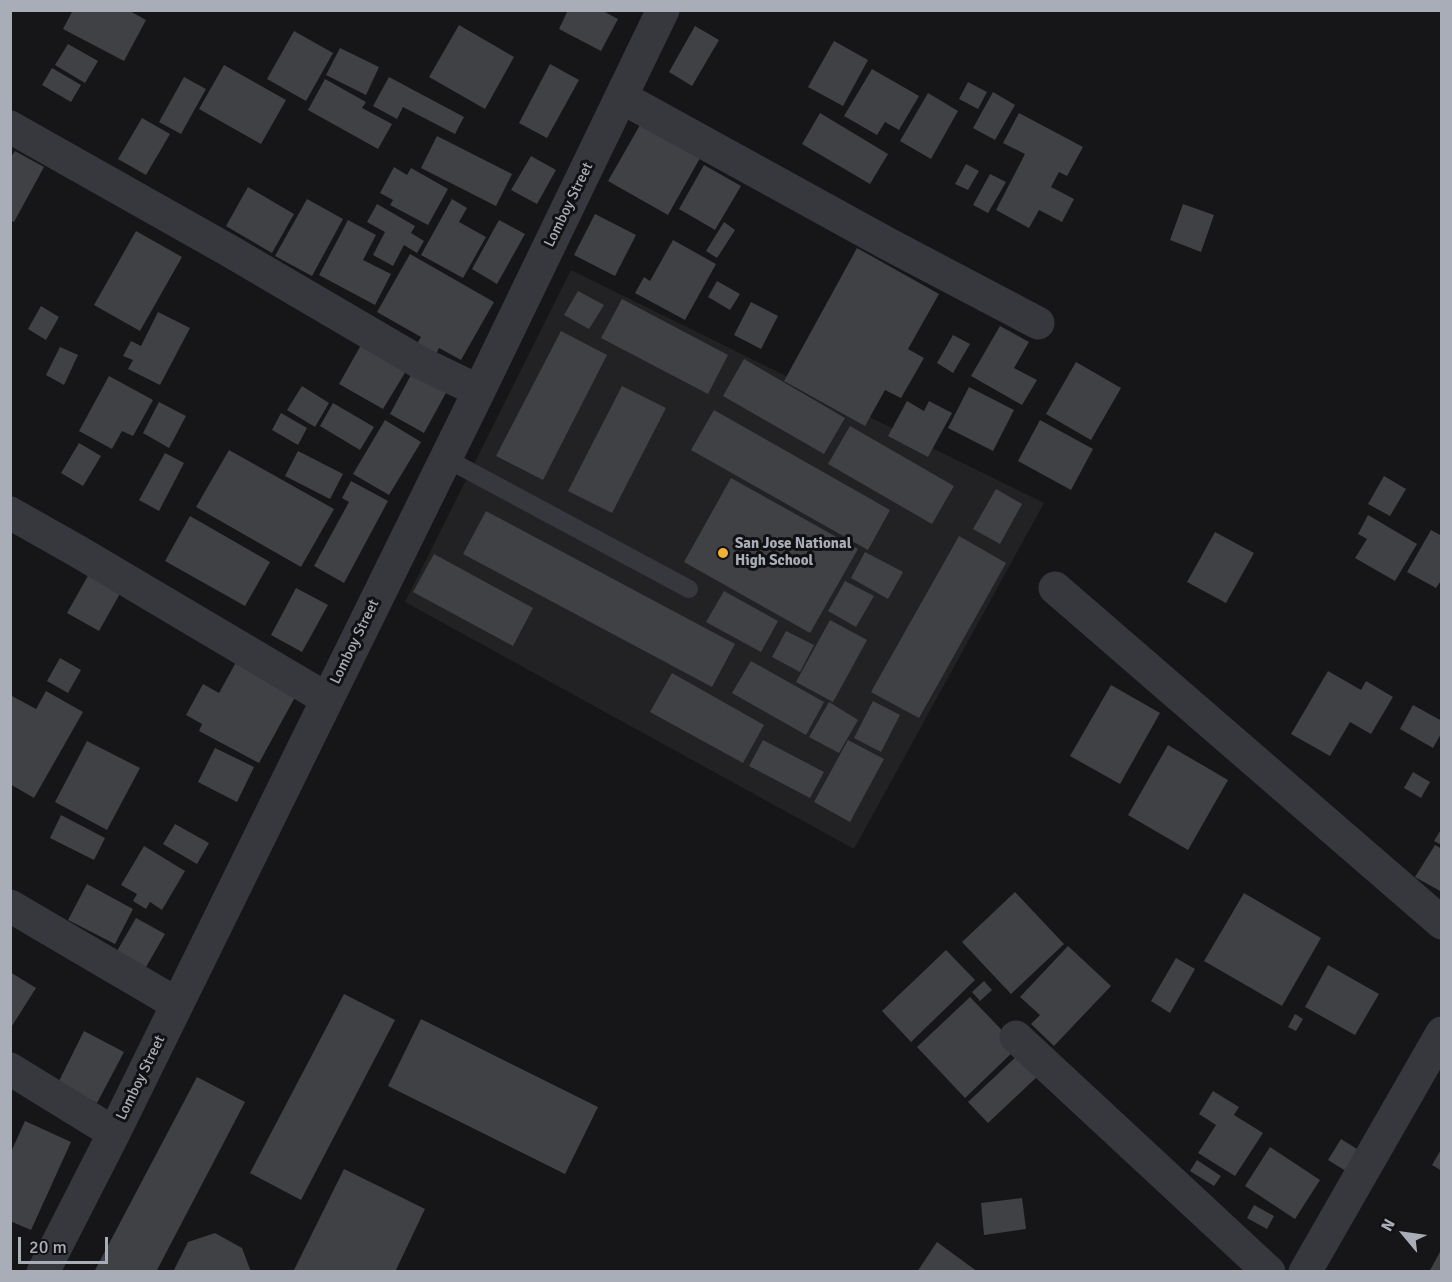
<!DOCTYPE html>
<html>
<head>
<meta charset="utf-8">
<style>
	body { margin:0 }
	#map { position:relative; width:1452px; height:1282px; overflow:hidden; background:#161618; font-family:Signika,sans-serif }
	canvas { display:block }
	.frame { position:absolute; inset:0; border:12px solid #a8adb8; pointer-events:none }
	.north { position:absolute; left:1374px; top:1204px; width:60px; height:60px; -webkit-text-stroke:4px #111113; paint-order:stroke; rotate:299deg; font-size:16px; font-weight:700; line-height:24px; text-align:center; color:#a8adb8 }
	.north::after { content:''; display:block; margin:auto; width:21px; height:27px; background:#a8adb8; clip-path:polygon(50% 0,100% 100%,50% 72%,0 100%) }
	.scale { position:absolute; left:18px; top:1237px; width:90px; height:27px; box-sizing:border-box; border:3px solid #a8adb8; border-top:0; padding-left:8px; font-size:18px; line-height:21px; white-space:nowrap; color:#a8adb8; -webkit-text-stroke:4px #111113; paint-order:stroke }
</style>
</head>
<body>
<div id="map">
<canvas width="1452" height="1282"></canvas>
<div class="frame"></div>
<div class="north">N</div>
<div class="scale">20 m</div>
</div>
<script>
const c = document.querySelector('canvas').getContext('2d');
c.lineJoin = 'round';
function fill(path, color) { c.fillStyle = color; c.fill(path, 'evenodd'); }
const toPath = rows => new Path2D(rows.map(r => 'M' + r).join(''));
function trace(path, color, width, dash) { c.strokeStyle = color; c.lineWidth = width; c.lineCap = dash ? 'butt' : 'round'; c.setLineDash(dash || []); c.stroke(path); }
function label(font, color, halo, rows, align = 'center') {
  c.font = font + ' Signika,sans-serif'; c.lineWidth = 6; c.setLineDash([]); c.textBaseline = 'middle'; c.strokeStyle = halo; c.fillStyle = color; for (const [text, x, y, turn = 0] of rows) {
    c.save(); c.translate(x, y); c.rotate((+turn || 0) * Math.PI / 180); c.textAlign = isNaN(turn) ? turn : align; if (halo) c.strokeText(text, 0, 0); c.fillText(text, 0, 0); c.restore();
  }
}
const built = toPath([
	[571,270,1044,503,854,849,405,602]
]);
const building = toPath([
	[73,10,128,10,146,20,124,61,63,29],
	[568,10,601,10,618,19,601,51,559,29],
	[459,25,514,57,485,109,429,77],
	[695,26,719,40,692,86,669,72],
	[294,31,333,53,306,101,267,79],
	[834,41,868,60,843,106,808,87],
	[68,44,98,61,85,83,55,65],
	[340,48,379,67,366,95,326,75],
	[550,64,579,80,547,138,519,123],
	[224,65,286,100,261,144,199,109],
	[52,68,81,85,71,102,42,85],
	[872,69,919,96,899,130,885,122,877,135,844,116],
	[184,77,206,89,181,134,159,122],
	[389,77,464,117,455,134,403,107,397,119,373,106],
	[325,79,366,102,362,108,392,124,378,149,308,110],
	[968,82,987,92,978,109,959,99],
	[993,92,1015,105,995,140,973,128],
	[928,93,958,111,931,159,900,141],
	[820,113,888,154,870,184,802,144],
	[1019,113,1083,147,1067,176,1059,172,1051,187,1074,199,1062,222,1039,210,1029,228,996,210,1025,154,1003,143],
	[142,118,170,134,146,175,118,159],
	[644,118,704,151,668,215,608,181],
	[437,136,512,174,496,206,421,168],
	[15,151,44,167,14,222,10,220,10,158],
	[531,156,556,170,537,204,511,190],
	[966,164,979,171,968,190,955,184],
	[704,165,741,186,715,230,679,209],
	[394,167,407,175,411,168,448,189,428,225,390,205,393,200,380,193],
	[990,174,1006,182,988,213,973,205],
	[248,187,294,214,272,253,226,226],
	[307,199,343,219,312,276,275,256],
	[452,199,467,208,459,222,486,237,463,278,421,255],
	[377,204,415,226,411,233,424,241,417,253,404,245,393,266,373,255,385,232,367,222],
	[1183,204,1214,215,1201,252,1170,240],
	[595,214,636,235,615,276,574,255],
	[348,220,376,235,363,260,391,274,375,305,319,275],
	[499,220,525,234,497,284,472,269],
	[724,222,735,230,717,258,706,251],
	[136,231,182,257,140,331,94,305],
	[673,240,716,264,685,320,635,293,644,277,650,281],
	[857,248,939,294,908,349,924,358,901,398,885,390,865,426,784,381],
	[410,254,494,302,461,360,439,348,434,358,415,347,421,337,377,312],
	[717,281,740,294,730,310,708,297],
	[578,291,604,305,589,329,564,315],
	[622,299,728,355,708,394,601,338],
	[751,302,778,316,761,349,734,335],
	[41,306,59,317,46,340,28,329],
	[158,312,190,328,160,385,128,369,133,360,123,356,131,341,141,346],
	[1000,326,1029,342,1014,368,1037,380,1022,405,971,376],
	[561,331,607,355,543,480,496,456],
	[953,335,970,344,953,373,937,363],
	[361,345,406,371,383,409,339,384],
	[60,347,78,355,64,385,46,375],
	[744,359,845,418,824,454,723,396],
	[1076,362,1121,388,1091,440,1046,414],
	[412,373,447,391,424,433,390,414],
	[109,376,153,400,133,436,122,431,112,449,79,431],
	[302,386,329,403,315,427,287,410],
	[622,386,666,408,612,513,568,491],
	[969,387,1014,410,993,451,948,428],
	[907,401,924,411,929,401,952,413,928,457,888,436],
	[159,402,186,416,169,448,143,433],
	[333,403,374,427,360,450,320,426],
	[714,410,890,510,868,550,691,450],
	[281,413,307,428,298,445,272,430],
	[385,420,421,442,389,495,353,474],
	[1040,420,1093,449,1071,490,1018,461],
	[850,426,954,486,932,524,828,464],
	[79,443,101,456,83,486,61,473],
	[229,450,334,509,301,567,196,507],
	[298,451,343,474,330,499,285,476],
	[165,453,184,463,159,511,139,500],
	[1384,476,1406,489,1390,516,1368,504],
	[731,478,858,549,810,633,684,562],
	[351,481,388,501,344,583,314,566,349,502,342,498],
	[996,489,1022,504,1000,544,973,529],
	[486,511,735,644,712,687,463,554],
	[1368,515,1417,544,1395,581,1355,558,1367,539,1358,534],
	[190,516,270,562,245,606,165,561],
	[1431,530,1442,536,1442,579,1436,588,1407,572],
	[1215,532,1254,553,1226,603,1187,582],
	[959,536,1006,563,919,718,871,692],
	[865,552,903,572,888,599,851,578],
	[434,554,533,608,513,646,413,592],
	[94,565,126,583,99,631,67,613],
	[845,581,874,596,856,627,828,611],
	[296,588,328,605,302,652,271,635],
	[724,591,778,621,761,652,706,622],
	[830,620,867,640,833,702,796,682],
	[786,631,814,645,800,672,772,657],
	[240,655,300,688,259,763,199,731,202,724,186,715,203,684,219,693],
	[60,658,81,670,68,693,47,681],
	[751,661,824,702,806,735,732,693],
	[1328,671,1361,690,1366,681,1393,697,1371,734,1350,722,1330,756,1291,734],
	[672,673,764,725,743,763,650,712],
	[1111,685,1160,713,1120,784,1070,756],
	[46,691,83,712,34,798,10,784,10,695,36,709],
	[873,701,900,715,881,752,854,738],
	[829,702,858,720,839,753,809,737],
	[1413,705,1442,721,1442,732,1433,748,1400,729],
	[763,740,824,772,810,798,749,766],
	[848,740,884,759,850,822,814,802],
	[87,741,140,768,107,830,55,802],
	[1168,745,1228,780,1188,850,1128,815],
	[215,748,254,767,237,802,198,782],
	[1413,772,1430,782,1421,798,1404,788],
	[61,815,105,838,94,860,50,838],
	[175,824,209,843,197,864,163,844],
	[1442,828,1442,845,1434,841],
	[1435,845,1442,849,1442,892,1415,877],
	[144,846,185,871,162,910,150,902,146,909,133,901,137,894,121,885],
	[87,884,133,909,115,944,68,920],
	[1015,892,1064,944,1011,994,962,942],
	[1244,893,1321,938,1282,1006,1204,961],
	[136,918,165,934,146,967,117,951],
	[1068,946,1111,986,1054,1046,1031,1024,1040,1015,1020,997],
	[946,950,975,980,911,1042,882,1011],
	[1176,958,1195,969,1170,1013,1151,1001],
	[1328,965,1379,994,1355,1035,1305,1007],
	[10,972,36,988,10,1029],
	[984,981,992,990,980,1001,972,992],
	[344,994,395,1020,301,1200,250,1173],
	[970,997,1018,1047,965,1098,917,1047],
	[1295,1014,1303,1019,1296,1031,1288,1027],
	[421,1019,598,1107,565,1174,388,1086],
	[84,1031,124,1052,97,1103,58,1083],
	[1019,1054,1039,1075,988,1123,968,1102],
	[197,1077,245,1102,156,1272,94,1272],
	[1213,1091,1239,1107,1234,1115,1263,1133,1235,1176,1198,1153,1216,1125,1199,1114],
	[25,1121,71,1142,31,1230,10,1221,10,1154],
	[1341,1139,1362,1152,1349,1173,1328,1160],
	[1270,1147,1320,1180,1295,1219,1245,1186],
	[1442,1148,1442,1171,1432,1165],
	[1197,1160,1221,1176,1214,1186,1190,1171],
	[344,1169,425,1209,395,1272,293,1272],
	[1022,1198,1026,1229,984,1235,981,1203],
	[1254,1205,1274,1216,1267,1229,1247,1218],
	[215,1233,242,1248,251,1272,173,1272,188,1242],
	[937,1242,978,1272,917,1272],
	[1440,1252,1442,1253,1442,1272,1429,1272]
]);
const service = toPath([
	[445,458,689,589]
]);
const minor = toPath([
	[621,97,888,244,1038,323],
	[10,127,228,250,419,362,479,391],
	[10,513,79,552,327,699],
	[1055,588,1442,923],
	[10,906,177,1004],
	[1016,1037,1269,1272],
	[10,1069,114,1133],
	[43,1272,114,1133,479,391,663,10],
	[1305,1272,1442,1033]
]);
const markers = [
	[723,553,6,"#f2b134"]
];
const streetNames = [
	["Lomboy Street",569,205,-64],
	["Lomboy Street",355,642,-64],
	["Lomboy Street",141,1078,-64]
];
const poiNames = [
	["San Jose National",735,544],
	["High School",735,561]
];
fill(built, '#222225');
fill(building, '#404145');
trace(service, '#37383d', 18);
trace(minor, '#37383d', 33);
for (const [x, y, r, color] of markers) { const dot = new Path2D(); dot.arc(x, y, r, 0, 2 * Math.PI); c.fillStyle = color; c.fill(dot); trace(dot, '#111113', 2); }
label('15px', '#a8adb8', '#111113', streetNames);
label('bold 15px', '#a8adb8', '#111113', poiNames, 'left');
</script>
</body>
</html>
